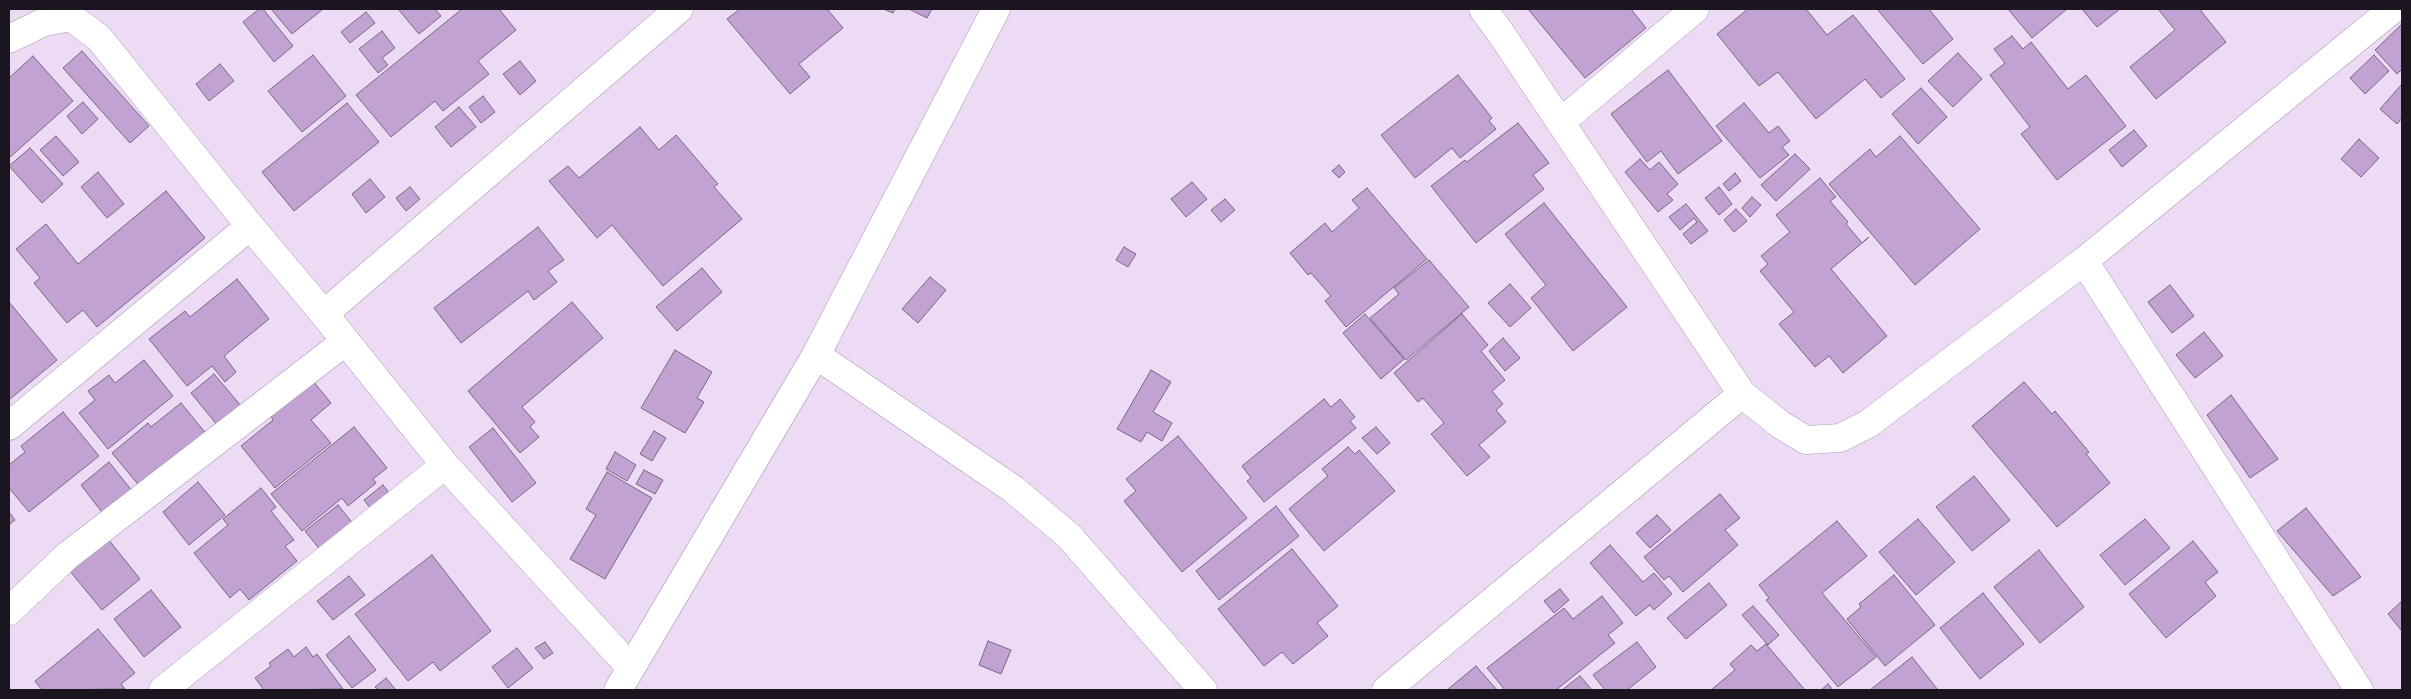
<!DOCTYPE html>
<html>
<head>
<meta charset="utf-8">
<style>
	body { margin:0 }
	#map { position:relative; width:2411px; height:699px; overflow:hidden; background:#eddbf6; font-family:Overpass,sans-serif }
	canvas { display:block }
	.frame { position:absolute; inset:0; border:10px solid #1b151f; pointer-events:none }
</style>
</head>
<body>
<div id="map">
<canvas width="2411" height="699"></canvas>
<div class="frame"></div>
</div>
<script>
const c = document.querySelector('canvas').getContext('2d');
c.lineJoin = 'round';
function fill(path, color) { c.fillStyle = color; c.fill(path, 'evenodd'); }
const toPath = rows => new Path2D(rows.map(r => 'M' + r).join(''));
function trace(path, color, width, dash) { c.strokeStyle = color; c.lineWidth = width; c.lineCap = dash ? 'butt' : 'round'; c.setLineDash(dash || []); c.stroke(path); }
const building = toPath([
	[259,9,263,9,293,46,274,62,243,22,259,9],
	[271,9,323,9,292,34,271,9],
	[398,9,435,9,441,16,419,34,398,9],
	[462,9,499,9,516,30,478,61,489,74,443,111,435,101,391,137,356,95,462,9],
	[740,9,827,9,843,28,799,64,810,77,790,94,727,19,740,9],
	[883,9,895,9,893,13,883,9],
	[909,9,932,9,927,18,909,9],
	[1528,9,1631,9,1646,28,1585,78,1528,9],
	[1748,9,1806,9,1827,35,1853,15,1905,79,1881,98,1865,79,1816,119,1778,72,1759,86,1717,34,1748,9],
	[1877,9,1929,9,1953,39,1923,64,1877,9],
	[2008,9,2067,9,2032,38,2008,9],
	[2082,9,2120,9,2097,27,2082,9],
	[2158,9,2203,9,2201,11,2226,42,2156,99,2130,67,2175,30,2158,9],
	[366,12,375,23,350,43,341,32,366,12],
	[2402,24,2402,69,2397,74,2375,50,2402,24],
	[382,31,395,48,382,58,388,65,378,73,359,49,382,31],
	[2012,36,2023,49,2031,42,2068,89,2086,75,2126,126,2057,180,2021,134,2030,127,1990,75,2005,63,1994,49,2012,36],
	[82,51,149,126,130,143,63,68,82,51],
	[1958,53,1982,79,1953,107,1928,81,1958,53],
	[313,55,346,96,302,132,268,91,313,55],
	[2374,55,2389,71,2365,94,2350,78,2374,55],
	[33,56,73,101,9,158,9,78,33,56],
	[520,61,536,81,520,95,503,74,520,61],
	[220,64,234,81,209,101,196,84,220,64],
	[1668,70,1722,141,1678,174,1661,151,1647,162,1611,114,1668,70],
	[1458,75,1492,118,1489,121,1496,129,1460,158,1452,148,1415,178,1381,135,1458,75],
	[2402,84,2402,118,2397,124,2380,109,2402,84],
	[1921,88,1947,117,1918,144,1892,114,1921,88],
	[483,96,495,112,481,123,469,107,483,96],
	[83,102,98,119,82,134,67,116,83,102],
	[347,103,379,142,294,211,262,172,347,103],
	[1744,103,1769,133,1778,126,1790,141,1782,147,1789,155,1760,178,1716,126,1744,103],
	[459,107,476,127,451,147,435,127,459,107],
	[1518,123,1549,163,1533,175,1544,189,1476,243,1431,186,1465,160,1467,162,1518,123],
	[640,127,659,150,676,135,718,184,714,187,742,219,663,286,612,225,597,238,549,181,568,166,579,178,640,127],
	[2134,130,2147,146,2122,167,2109,150,2134,130],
	[56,136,79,162,63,176,40,150,56,136],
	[1900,136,1980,229,1915,285,1829,184,1870,149,1876,157,1900,136],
	[2359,139,2379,158,2361,177,2341,159,2359,139],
	[30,148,63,184,42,203,9,166,30,148],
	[1795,154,1810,169,1776,201,1761,185,1795,154],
	[1640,159,1650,170,1659,162,1678,184,1667,194,1673,200,1658,212,1625,172,1640,159],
	[1339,165,1345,172,1339,178,1332,171,1339,165],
	[98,172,124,204,107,218,81,187,98,172],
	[1735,173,1741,181,1729,191,1723,184,1735,173],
	[1820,178,1836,197,1830,201,1848,222,1846,224,1862,243,1869,237,1831,269,1887,336,1843,373,1829,356,1815,367,1779,324,1794,312,1760,271,1768,264,1761,256,1790,232,1776,215,1820,178],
	[370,179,385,197,366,213,352,194,370,179],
	[1192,182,1207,199,1186,217,1171,199,1192,182],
	[410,187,420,199,406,211,396,198,410,187],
	[1719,187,1732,204,1719,215,1705,198,1719,187],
	[1367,188,1427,259,1346,327,1325,301,1331,296,1311,273,1308,275,1290,253,1325,223,1332,232,1359,208,1352,200,1367,188],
	[166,191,205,238,97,327,83,310,67,323,34,283,40,278,16,249,46,224,78,264,166,191],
	[1752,197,1761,205,1750,217,1742,208,1752,197],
	[1225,199,1235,210,1221,222,1211,210,1225,199],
	[1544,203,1627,307,1573,351,1531,298,1546,285,1505,234,1544,203],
	[1686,204,1708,231,1691,244,1683,234,1697,222,1694,218,1680,230,1669,217,1686,204],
	[1736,209,1747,221,1734,232,1724,220,1736,209],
	[538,227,564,260,548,271,557,282,534,300,528,291,461,343,434,308,538,227],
	[1124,247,1136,254,1128,267,1116,260,1124,247],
	[1429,260,1469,307,1406,360,1370,318,1399,294,1394,288,1429,260],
	[702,268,722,292,677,331,656,307,702,268],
	[930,277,946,290,918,323,902,309,930,277],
	[237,279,269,319,224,356,236,372,225,382,212,366,187,386,149,339,185,311,190,317,237,279],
	[1510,284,1531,308,1510,327,1488,303,1510,284],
	[2170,285,2194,316,2172,333,2148,302,2170,285],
	[9,302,57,360,9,400,9,302],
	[572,302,603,338,522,407,535,422,530,427,539,437,520,453,468,391,572,302],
	[1365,314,1404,359,1381,379,1343,333,1365,314],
	[1462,314,1488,345,1481,351,1505,380,1492,391,1503,404,1496,410,1506,422,1479,445,1490,457,1467,476,1431,434,1444,423,1423,398,1418,402,1394,373,1462,314],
	[2204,332,2223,356,2195,378,2176,355,2204,332],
	[1503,338,1520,358,1505,371,1489,351,1503,338],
	[675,350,712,372,697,398,704,402,685,433,641,408,675,350],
	[144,360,173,396,108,449,79,413,95,400,88,391,109,375,115,383,144,360],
	[1151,370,1171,382,1153,412,1172,423,1162,441,1147,432,1141,442,1117,429,1151,370],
	[214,374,242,407,218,426,191,393,214,374],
	[313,381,331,403,311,420,331,443,275,488,241,446,273,420,271,416,313,381],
	[2024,382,2052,414,2055,411,2089,452,2086,454,2110,483,2057,527,1972,426,2024,382],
	[2231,395,2278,459,2250,478,2207,415,2231,395],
	[1324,399,1331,407,1340,399,1355,417,1350,421,1356,428,1264,502,1247,481,1251,478,1242,466,1324,399],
	[181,403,208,436,142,489,112,453,148,423,151,427,181,403],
	[63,412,99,456,29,512,9,488,9,465,25,452,21,446,63,412],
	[354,427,387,468,373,479,376,483,348,506,342,498,302,531,271,494,354,427],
	[1376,427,1390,443,1377,454,1362,438,1376,427],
	[493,428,536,483,512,502,469,447,493,428],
	[654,431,666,438,652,461,640,454,654,431],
	[1178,436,1247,518,1182,572,1124,501,1136,491,1126,479,1178,436],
	[1348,447,1355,454,1359,450,1395,491,1324,551,1289,509,1328,476,1322,469,1348,447],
	[615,452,636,465,627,481,606,469,615,452],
	[109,462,133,492,104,515,81,485,109,462],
	[644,470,663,480,655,494,636,484,644,470],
	[607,472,652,498,605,579,570,559,596,515,586,509,607,472],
	[1974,476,2010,520,1972,551,1936,507,1974,476],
	[198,482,225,515,189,545,163,512,198,482],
	[383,485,390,494,371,509,364,500,383,485],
	[261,488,276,507,271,511,294,540,285,546,297,561,249,600,240,589,230,598,194,553,228,525,223,519,261,488],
	[1720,494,1740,518,1725,530,1738,545,1683,592,1669,576,1664,580,1644,557,1720,494],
	[338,505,354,525,321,551,305,531,338,505],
	[1276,506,1299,536,1219,600,1196,571,1276,506],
	[2306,508,2361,577,2333,596,2277,531,2306,508],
	[9,512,15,520,9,525,9,512],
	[1657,515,1671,530,1650,548,1636,533,1657,515],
	[1918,519,1955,562,1916,595,1879,552,1918,519],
	[2145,519,2170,548,2125,585,2100,555,2145,519],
	[1837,521,1867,556,1822,593,1876,657,1838,687,1766,600,1769,598,1759,585,1837,521],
	[108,539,140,579,102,610,69,570,108,539],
	[2193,541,2218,572,2205,582,2216,596,2166,638,2129,594,2193,541],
	[1610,545,1643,582,1654,573,1672,594,1654,610,1650,605,1636,616,1590,563,1610,545],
	[1292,549,1338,606,1317,623,1328,636,1293,664,1282,652,1264,666,1218,609,1292,549],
	[2039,550,2084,607,2040,643,1994,587,2039,550],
	[432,555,491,631,440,671,433,662,408,681,355,614,432,555],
	[1894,575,1935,625,1885,666,1847,619,1861,607,1859,604,1894,575],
	[349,576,365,595,333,620,317,601,349,576],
	[1709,583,1727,605,1686,639,1667,618,1709,583],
	[1560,589,1569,600,1554,613,1544,601,1560,589],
	[151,590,181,627,144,657,114,619,151,590],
	[1983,593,2024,644,1980,679,1940,628,1983,593],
	[1602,596,1623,623,1608,635,1615,643,1556,690,1505,690,1487,668,1564,608,1573,619,1602,596],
	[2402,601,2402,631,2388,614,2402,601],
	[1753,606,1779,635,1768,645,1742,615,1753,606],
	[98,629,135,673,121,684,125,689,42,690,35,681,98,629],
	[349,636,376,670,352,688,326,655,349,636],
	[988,641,1011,650,1001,674,979,665,988,641],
	[545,642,553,653,544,659,535,648,545,642],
	[1637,642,1656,667,1627,690,1605,690,1593,675,1637,642],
	[1766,644,1805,690,1711,690,1735,670,1730,664,1751,645,1757,651,1766,644],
	[306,647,313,657,317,654,343,689,264,690,255,678,271,666,269,663,288,649,294,657,306,647],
	[517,648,533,668,508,688,492,667,517,648],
	[1912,657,1938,690,1870,690,1912,657],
	[1476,666,1497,690,1447,690,1476,666],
	[1580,676,1592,690,1562,690,1580,676],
	[386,678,396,690,378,690,375,687,386,678],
	[1828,684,1833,690,1821,690,1828,684]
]);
const minor = toPath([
	[1483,9,1500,32,1742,394,1781,425,1806,440,1840,438,1868,424,2084,261,2393,9],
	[9,39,44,22,71,17,99,38,250,226,324,314,679,9],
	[1561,122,1695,9],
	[2084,261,2359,690],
	[324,314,445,465,631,668],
	[816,355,1013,489,1069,536,1203,690],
	[9,426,250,226],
	[9,611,67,556,346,341],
	[163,690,445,465],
	[618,690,816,355,996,9],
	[1386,690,1742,394]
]);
fill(building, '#c2a1d3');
trace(building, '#78687f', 1);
trace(minor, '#aa9ab3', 29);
trace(minor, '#fff', 28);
</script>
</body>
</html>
